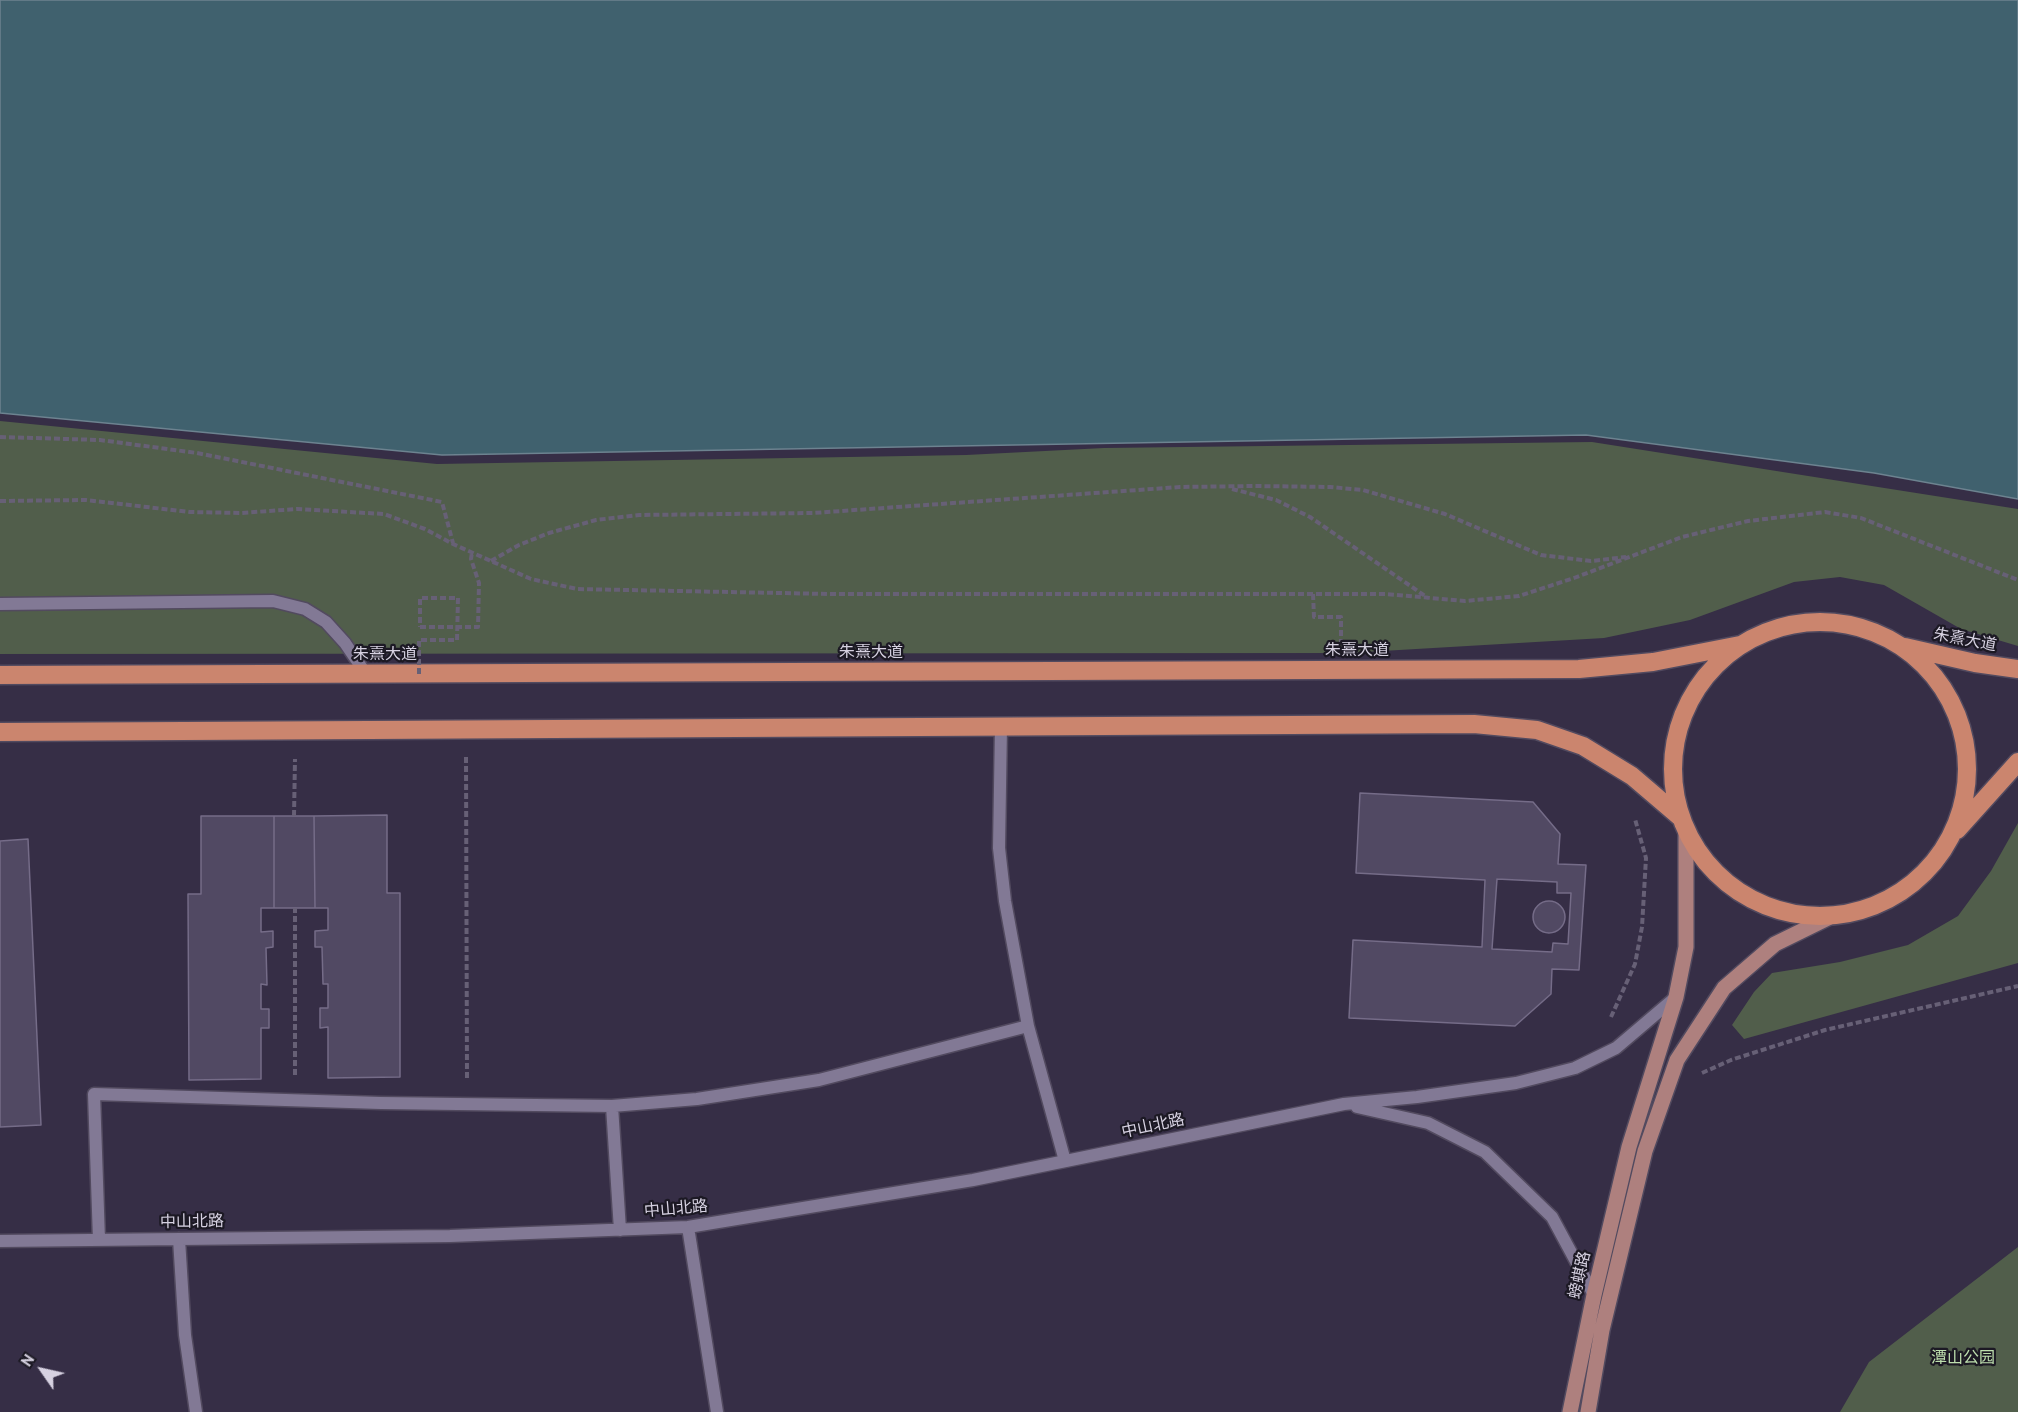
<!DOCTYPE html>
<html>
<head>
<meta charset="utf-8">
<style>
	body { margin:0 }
	#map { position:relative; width:2018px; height:1412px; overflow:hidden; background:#362e46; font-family:"PT Sans",sans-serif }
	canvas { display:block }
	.north { position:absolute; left:12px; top:1340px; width:60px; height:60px; -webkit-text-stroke:4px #1c1924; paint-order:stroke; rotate:304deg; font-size:16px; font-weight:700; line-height:24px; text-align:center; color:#d6d1e1 }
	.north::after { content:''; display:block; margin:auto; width:21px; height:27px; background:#d6d1e1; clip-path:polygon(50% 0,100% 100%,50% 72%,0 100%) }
</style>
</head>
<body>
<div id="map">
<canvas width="2018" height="1412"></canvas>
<div class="north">N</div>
</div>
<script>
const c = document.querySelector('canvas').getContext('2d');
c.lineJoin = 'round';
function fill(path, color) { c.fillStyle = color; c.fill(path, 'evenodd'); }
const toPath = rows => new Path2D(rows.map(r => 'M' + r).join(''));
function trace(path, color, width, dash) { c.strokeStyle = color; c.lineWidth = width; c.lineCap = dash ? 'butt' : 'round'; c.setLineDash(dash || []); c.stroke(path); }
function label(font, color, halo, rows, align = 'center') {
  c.font = font + ' "PT Sans","Noto Sans SC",sans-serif'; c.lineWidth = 4.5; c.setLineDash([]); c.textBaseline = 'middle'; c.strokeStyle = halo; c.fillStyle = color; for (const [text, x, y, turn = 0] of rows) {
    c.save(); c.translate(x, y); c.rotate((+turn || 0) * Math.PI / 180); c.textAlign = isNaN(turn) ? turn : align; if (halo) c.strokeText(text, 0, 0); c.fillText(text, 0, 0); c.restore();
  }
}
const green = toPath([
	[0,421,437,464,966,455,1104,448,1592,442,2018,509,2018,646,1961,629,1884,585,1840,577,1794,582,1690,620,1604,638,1348,653,0,654],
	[2018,823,2018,963,1744,1039,1732,1025,1754,992,1772,973,1840,962,1908,945,1958,916,1991,871],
	[2018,1247,2018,1412,1840,1412,1869,1362]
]);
const water = toPath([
	[0,0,2018,0,2018,499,1874,473,1586,435,442,455,0,413,0,0]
]);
const building = toPath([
	[1360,793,1533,802,1560,834,1558,864,1586,865,1579,970,1552,969,1551,994,1515,1026,1349,1018,1353,940,1482,947,1485,880,1356,873,1360,793],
	[387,815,387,893,400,893,400,1077,328,1078,328,1027,320,1028,320,1008,328,1008,328,984,323,984,322,947,315,947,315,931,328,930,328,908,315,908,314,816,387,815],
	[201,816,274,816,274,908,261,908,261,932,273,931,273,947,266,948,267,985,261,984,261,1009,269,1009,269,1028,261,1028,261,1079,189,1080,188,894,201,894,201,816],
	[274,816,314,816,315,908,274,908,274,816],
	[28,839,41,1125,0,1127,0,841,28,839],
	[1497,879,1557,882,1557,893,1571,893,1568,944,1553,943,1552,952,1492,949,1497,879],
	'1533 917a16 16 0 1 1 32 0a16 16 0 1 1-32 0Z'
]);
const path = toPath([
	[0,437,100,440,197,453,442,502,453,543],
	[1232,489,1276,500,1310,517,1428,598],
	[0,501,86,500,190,512,241,513,297,509,384,514,425,529,453,544,531,579,577,589,830,594,1386,594,1465,601,1519,596,1574,578,1682,537,1748,521,1825,512,1861,518,2018,580],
	[491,561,519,545,549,533,596,520,639,515,813,513,1180,487,1255,486,1330,487,1363,490,1445,514,1541,555,1591,561,1626,557],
	[1313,594,1314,617,1341,617,1341,642],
	[420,627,478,627,479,583,471,559,472,552],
	[466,757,467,1079],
	[294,816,295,759],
	[1611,1017,1635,964,1642,927,1646,858,1635,819],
	[1702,1073,1731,1060,1825,1030,2018,986],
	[295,1075,295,908]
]);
const lane = toPath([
	[0,604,273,601,305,609,326,622,345,643,366,674]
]);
const street = toPath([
	[1001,726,999,848,1005,901,1028,1026],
	[612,1106,697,1099,819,1080,1028,1026,1065,1161],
	[1357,1107,1428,1123,1485,1152,1552,1217,1594,1295],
	[688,1227,717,1412],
	[179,1239,185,1335,196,1412],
	[99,1240,94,1094,381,1103,612,1106,620,1230],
	[0,1241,450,1236,688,1227,973,1180,1344,1104,1417,1097,1516,1083,1575,1068,1616,1048,1676,997]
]);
const primary = toPath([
	[1570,1412,1594,1295,1629,1147,1676,997,1686,947,1686,831],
	[1588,1412,1602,1330,1645,1151,1677,1060,1724,988,1775,944,1832,916]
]);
const highway = toPath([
	'1673 769a147 147 0 1 1 294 0a147 147 0 1 1-294 0Z',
	[1905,647,1975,663,2018,669],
	[0,675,1579,669,1653,662,1740,645],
	[0,732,1474,724,1537,730,1583,746,1632,776,1680,817],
	[1957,830,2018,762]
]);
const pathBridge = toPath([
	[419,674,419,640,457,640,458,598,420,598,420,627]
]);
const streetNames = [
	["朱熹大道",1965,640,11],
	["朱熹大道",1357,650],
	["朱熹大道",871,652],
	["朱熹大道",385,654],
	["中山北路",1153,1126,-12],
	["中山北路",676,1209,-5],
	["中山北路",192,1222,-1],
	["螃蜞路",1580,1275,-77]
];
const parkNames = [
	["潭山公园",1963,1358]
];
fill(green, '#515e4b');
fill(water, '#40616e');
trace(water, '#6d8390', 1.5);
fill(building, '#514963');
trace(building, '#756c88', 1.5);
trace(lane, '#524a5f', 15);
trace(street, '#524a5f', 15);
trace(primary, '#524a5f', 18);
trace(highway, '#524a5f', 21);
trace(path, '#676076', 4, [6, 3]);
trace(lane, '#827995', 12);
trace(street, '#827995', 12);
trace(primary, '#ae807e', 15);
trace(highway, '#cb856e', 18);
trace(pathBridge, '#676076', 4, [6, 3]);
label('16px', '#d6d1e1', '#1c1924', streetNames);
label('16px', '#bedfae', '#1c1924', parkNames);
</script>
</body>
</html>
